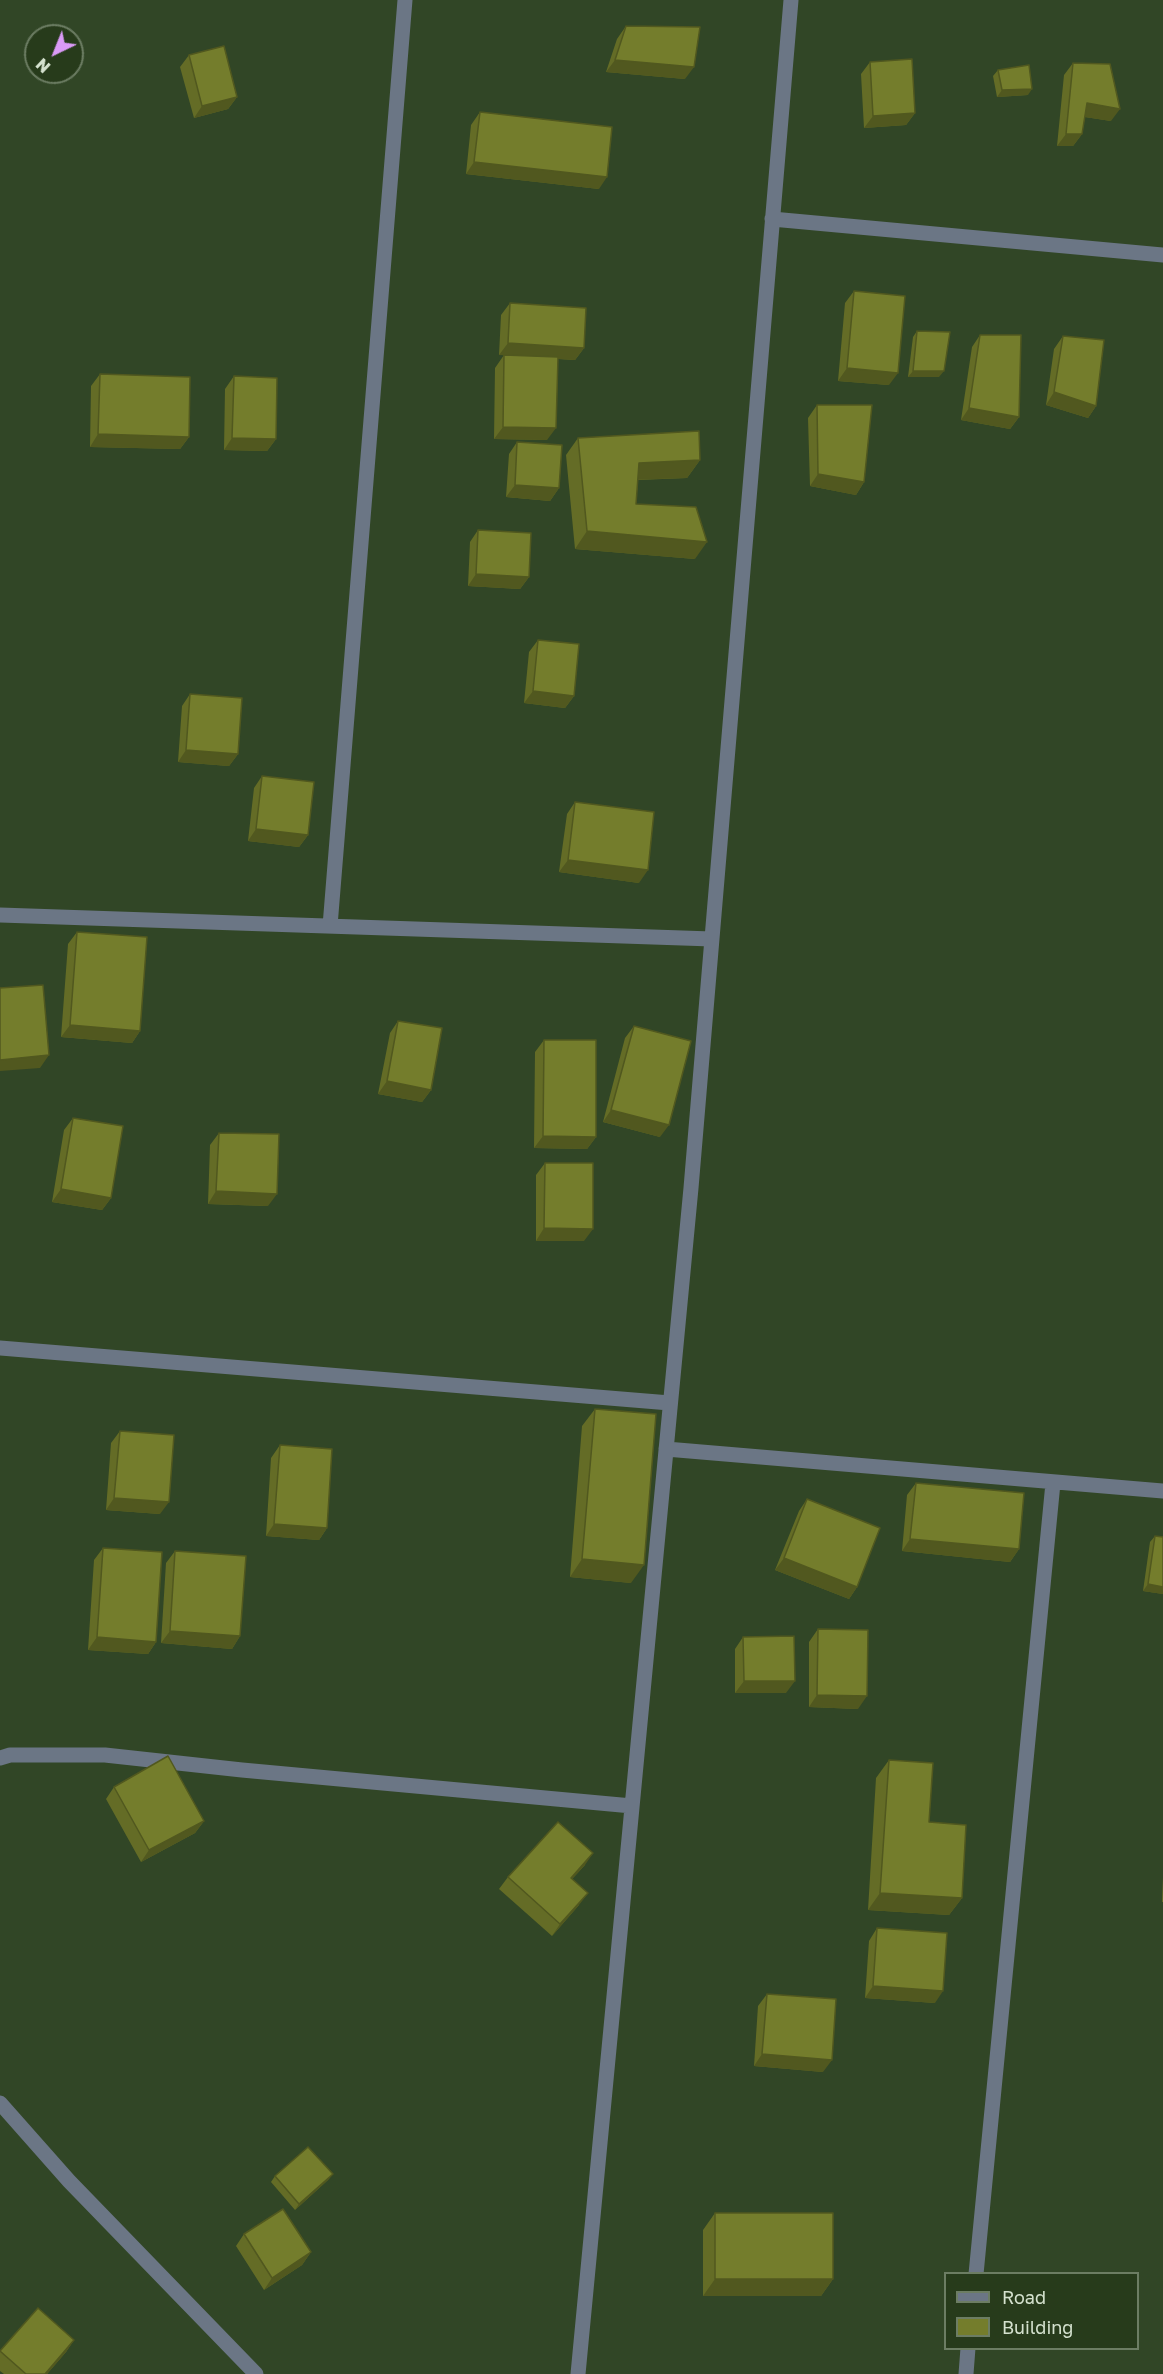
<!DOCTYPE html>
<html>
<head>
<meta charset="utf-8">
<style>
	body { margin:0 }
	#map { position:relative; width:1163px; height:2374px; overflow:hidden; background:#314626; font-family:"Golos Text",sans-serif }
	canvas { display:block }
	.legend { position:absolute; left:944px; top:2272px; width:195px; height:78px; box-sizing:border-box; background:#273b1b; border:2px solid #6c7d63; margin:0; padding:8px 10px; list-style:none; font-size:18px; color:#d4e1ce }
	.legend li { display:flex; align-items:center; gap:12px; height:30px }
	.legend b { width:30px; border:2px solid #6c7d63 }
	.north { position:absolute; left:24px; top:24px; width:60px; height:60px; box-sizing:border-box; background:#273b1b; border:2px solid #6c7d63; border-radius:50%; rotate:223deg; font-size:16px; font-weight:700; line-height:24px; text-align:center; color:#d4e1ce }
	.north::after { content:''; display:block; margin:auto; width:21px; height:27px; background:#da9af6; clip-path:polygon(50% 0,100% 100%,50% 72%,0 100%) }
</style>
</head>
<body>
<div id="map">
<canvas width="1163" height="2374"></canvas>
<ul class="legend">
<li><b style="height:8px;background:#6b7685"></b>Road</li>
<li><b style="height:16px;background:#747d2c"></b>Building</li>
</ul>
<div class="north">N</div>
</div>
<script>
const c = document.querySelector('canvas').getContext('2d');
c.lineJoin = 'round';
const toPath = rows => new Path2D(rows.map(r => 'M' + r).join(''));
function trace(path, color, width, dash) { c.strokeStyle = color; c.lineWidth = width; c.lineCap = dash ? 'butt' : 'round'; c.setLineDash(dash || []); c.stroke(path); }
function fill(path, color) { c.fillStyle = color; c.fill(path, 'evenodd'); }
const minor = toPath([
	[772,219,1163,255],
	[0,915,712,939],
	[330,926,405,0],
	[0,1348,670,1403],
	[666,1449,1163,1491],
	[0,1758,10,1755,105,1755,242,1770,632,1806],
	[0,2103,69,2181,256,2374],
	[976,2274,1053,1483],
	[578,2374,691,1188,791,0],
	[966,2374,968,2348]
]);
const wall = toPath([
	[626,26,685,79,606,72,617,39],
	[189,55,237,97,228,109,194,118,180,67],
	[870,62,915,113,906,125,864,128,861,74],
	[1073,63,1111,121,1085,117,1082,134,1073,146,1057,146,1064,75],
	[998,70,1028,95,997,97,993,76],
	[480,112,599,189,466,174,471,125],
	[854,291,889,385,838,381,845,303],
	[510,303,584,348,575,360,558,359,547,440,494,439,495,368,504,355,499,355,501,315],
	[917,331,939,377,908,377,913,337],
	[980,335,1019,417,1010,429,961,420,972,347],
	[1063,336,1096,406,1088,418,1046,405,1054,349],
	[100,374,189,437,180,449,90,447,91,386],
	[234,376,276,439,267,451,224,450,225,389],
	[817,405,864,482,856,495,810,486,808,418],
	[578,438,700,460,687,478,638,480,636,504,695,559,575,549,566,455],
	[517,442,559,488,550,501,506,497,509,454],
	[478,530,529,577,520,589,468,586,470,542],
	[538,640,574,696,565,708,524,703,529,652],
	[190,694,238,754,229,766,178,762,182,706],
	[262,776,308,835,299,847,248,841,254,788],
	[575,802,639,883,559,872,567,814],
	[77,932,140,1031,132,1043,61,1037,68,944],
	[398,1021,431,1090,422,1102,378,1094,390,1033],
	[634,1026,660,1137,603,1122,625,1038],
	[544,1040,596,1137,587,1149,534,1148,535,1052],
	[73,1118,111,1198,102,1210,52,1202,64,1130],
	[219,1133,268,1206,208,1204,210,1145],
	[545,1163,584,1241,536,1241,536,1175],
	[595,1409,631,1583,570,1577,582,1426],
	[120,1431,160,1514,106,1510,111,1443],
	[280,1445,327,1528,319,1540,266,1536,271,1458],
	[916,1483,1019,1549,1010,1562,902,1551,907,1495],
	[807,1499,857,1587,849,1599,775,1570,799,1511],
	[1155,1536,1163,1537,1163,1594,1143,1591,1150,1542],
	[103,1548,156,1642,148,1654,88,1650,94,1560],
	[175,1551,240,1636,232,1649,161,1643,166,1563],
	[818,1629,858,1709,809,1707,809,1642],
	[743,1637,786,1693,735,1693,735,1649],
	[889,1760,929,1822,962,1898,949,1915,868,1910,876,1778],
	[114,1787,204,1821,195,1833,141,1862,106,1799],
	[585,1865,572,1879,579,1905,552,1936,499,1889,508,1877],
	[1163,1877,1163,1902,1162,1902],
	[877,1928,935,2003,865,1998,869,1941],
	[767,1994,823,2072,754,2066,758,2006],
	[333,2174,328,2180,295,2210,271,2182,275,2176],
	[715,2213,833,2279,821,2296,703,2296,703,2230],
	[244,2234,311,2252,302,2265,264,2290,236,2246],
	[74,2340,66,2352,47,2374,4,2374,0,2371,0,2351]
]);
const shadedWall = toPath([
	[615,60,694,67,685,79,606,72],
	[1032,89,1028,95,997,97,1002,90],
	[237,97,228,109,194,118,202,106],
	[1087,103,1120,109,1111,121,1078,116],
	[915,113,906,125,864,128,873,116],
	[1066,134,1082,134,1073,146,1057,146],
	[474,162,607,177,599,189,466,174],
	[508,343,584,348,575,360,499,355],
	[847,368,898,373,889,385,838,381],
	[913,371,944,371,939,377,908,377],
	[1054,392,1096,406,1088,418,1046,405],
	[969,408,1019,417,1010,429,961,420],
	[503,427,556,428,547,440,494,439],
	[98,434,189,437,180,449,90,447],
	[232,438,276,439,267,451,224,450],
	[700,460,687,478,627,480,639,463],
	[818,474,864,482,856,495,810,486],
	[515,485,559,488,550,501,506,497],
	[587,531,707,542,695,559,575,549],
	[476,574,529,577,520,589,468,586],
	[533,691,574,696,565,708,524,703],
	[186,750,238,754,229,766,178,762],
	[256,829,308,835,299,847,248,841],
	[568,860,648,870,639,883,559,872],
	[70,1025,140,1031,132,1043,61,1037],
	[49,1055,40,1068,0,1071,0,1060],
	[387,1081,431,1090,422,1102,378,1094],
	[611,1110,669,1125,660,1137,603,1122],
	[543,1136,596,1137,587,1149,534,1148],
	[61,1189,111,1198,102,1210,52,1202],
	[216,1191,277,1194,268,1206,208,1204],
	[544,1228,593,1229,584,1241,536,1241],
	[114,1498,169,1502,160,1514,106,1510],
	[274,1524,327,1528,319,1540,266,1536],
	[910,1539,1019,1549,1010,1562,902,1551],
	[784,1558,857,1587,849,1599,775,1570],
	[582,1559,644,1565,631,1583,570,1577],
	[1148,1584,1163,1587,1163,1594,1143,1591],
	[170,1631,240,1636,232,1649,161,1643],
	[97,1637,156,1642,148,1654,88,1650],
	[744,1681,795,1681,786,1693,735,1693],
	[817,1695,867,1696,858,1709,809,1707],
	[204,1821,195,1833,141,1862,149,1850],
	[593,1853,585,1865,562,1890,571,1878],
	[588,1893,579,1905,552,1936,560,1924],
	[880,1893,962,1898,949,1915,868,1910],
	[873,1986,943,1991,935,2003,865,1998],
	[762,2054,832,2060,823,2072,754,2066],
	[333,2174,328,2180,295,2210,299,2204],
	[311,2252,302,2265,264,2290,272,2278],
	[715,2279,833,2279,821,2296,703,2296],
	[74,2340,66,2352,47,2374,45,2374]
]);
const building = toPath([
	[626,26,700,27,694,67,615,60,626,26],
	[224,46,237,97,202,106,189,55,224,46],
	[912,59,915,113,873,116,870,62,912,59],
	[1073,63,1110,64,1120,109,1087,103,1082,134,1066,134,1073,63],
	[1029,65,1032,89,1002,90,998,70,1029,65],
	[480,112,612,127,607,177,474,162,480,112],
	[854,291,905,296,898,373,847,368,854,291],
	[510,303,586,308,584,348,508,343,510,303],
	[917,331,950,332,944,371,913,371,917,331],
	[980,335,1021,335,1019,417,969,408,980,335],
	[1063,336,1104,340,1096,406,1054,392,1063,336],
	[504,355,558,357,556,428,503,427,504,355],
	[100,374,190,377,189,437,98,434,100,374],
	[234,376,277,378,276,439,232,438,234,376],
	[817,405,872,405,864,482,818,474,817,405],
	[699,431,700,460,639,463,636,504,696,507,707,542,587,531,578,438,699,431],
	[517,442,562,445,559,488,515,485,517,442],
	[478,530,531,533,529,577,476,574,478,530],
	[538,640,579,644,574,696,533,691,538,640],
	[190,694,242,698,238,754,186,750,190,694],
	[262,776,314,782,308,835,256,829,262,776],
	[575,802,654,812,648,870,568,860,575,802],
	[77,932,147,937,140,1031,70,1025,77,932],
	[43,985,49,1055,0,1060,0,988,43,985],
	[398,1021,442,1028,431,1090,387,1081,398,1021],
	[634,1026,691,1041,669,1125,611,1110,634,1026],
	[544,1040,596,1040,596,1137,543,1136,544,1040],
	[73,1118,123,1126,111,1198,61,1189,73,1118],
	[219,1133,279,1134,277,1194,216,1191,219,1133],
	[545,1163,593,1163,593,1229,544,1228,545,1163],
	[595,1409,656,1414,644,1565,582,1559,595,1409],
	[120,1431,174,1435,169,1502,114,1498,120,1431],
	[280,1445,332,1449,327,1528,274,1524,280,1445],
	[916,1483,1024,1493,1019,1549,910,1539,916,1483],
	[807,1499,880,1528,857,1587,784,1558,807,1499],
	[1155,1536,1163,1537,1163,1587,1148,1584,1155,1536],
	[103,1548,162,1552,156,1642,97,1637,103,1548],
	[175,1551,246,1556,240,1636,170,1631,175,1551],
	[818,1629,868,1630,867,1696,817,1695,818,1629],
	[794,1636,795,1681,744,1681,743,1637,794,1636],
	[168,1756,204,1821,149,1850,114,1787,168,1756],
	[889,1760,933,1763,929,1822,966,1825,962,1898,880,1893,889,1760],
	[558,1822,593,1853,571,1878,588,1893,560,1924,508,1877,558,1822],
	[877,1928,947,1933,943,1991,873,1986,877,1928],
	[767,1994,836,1999,832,2060,762,2054,767,1994],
	[308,2147,333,2174,299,2204,275,2176,308,2147],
	[283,2209,311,2252,272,2278,244,2234,283,2209],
	[715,2213,833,2213,833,2279,715,2279,715,2213],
	[38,2308,74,2340,45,2374,26,2374,0,2351,38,2308]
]);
trace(minor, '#6b7685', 15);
fill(wall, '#646c26');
fill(shadedWall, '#51581f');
fill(building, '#747d2c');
trace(building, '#51581f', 1.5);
</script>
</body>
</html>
